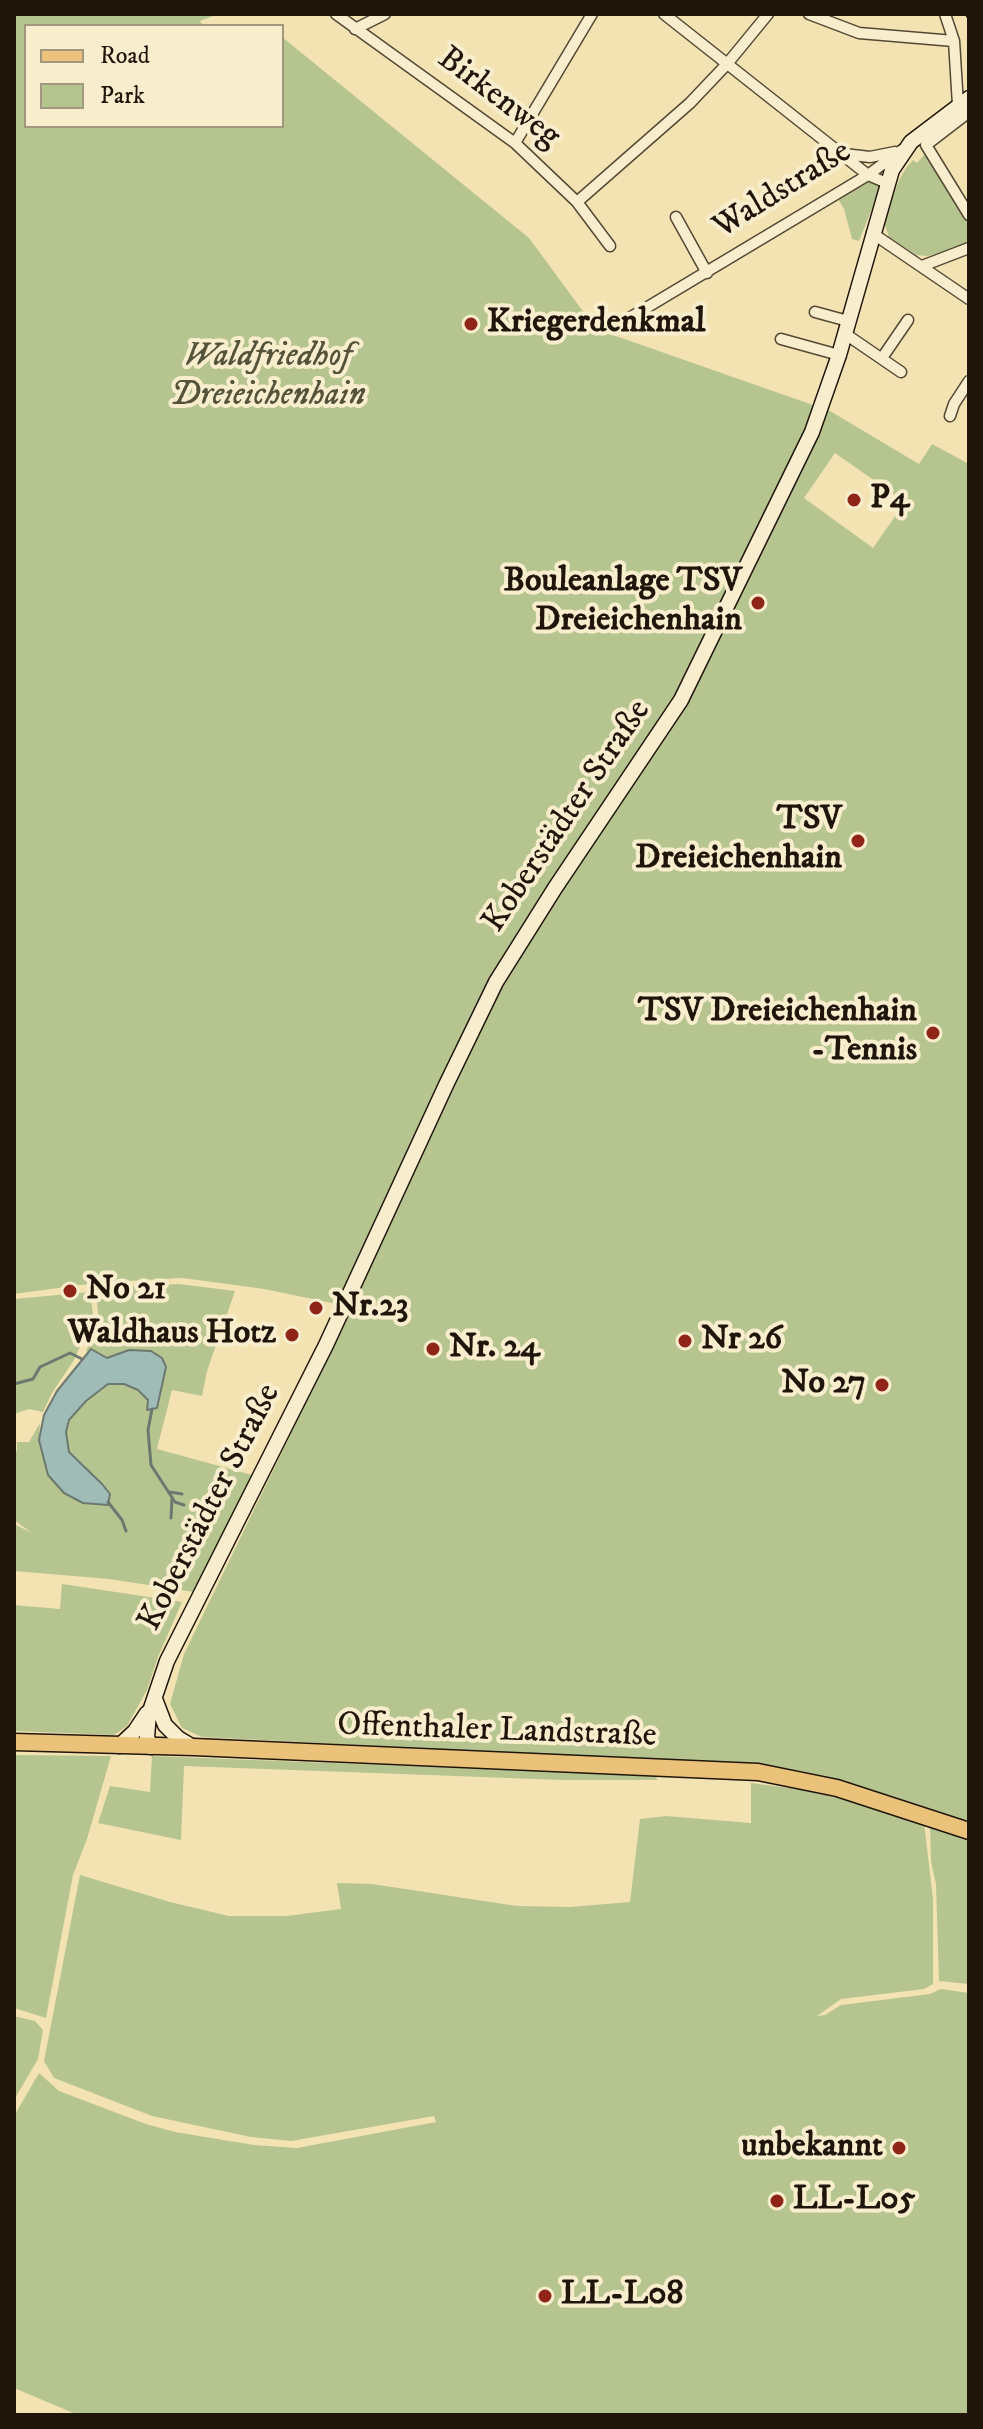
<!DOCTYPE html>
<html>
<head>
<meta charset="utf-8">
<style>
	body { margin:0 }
	#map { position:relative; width:983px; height:2429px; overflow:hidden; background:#f4e3b2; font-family:"IM FELL DW Pica",serif }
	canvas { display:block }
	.frame { position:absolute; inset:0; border:16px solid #1f150a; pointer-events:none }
	.legend { position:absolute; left:24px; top:24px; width:260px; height:104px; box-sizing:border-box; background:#f8edcd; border:2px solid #a1977f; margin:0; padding:10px 14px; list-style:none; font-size:24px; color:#1f150a }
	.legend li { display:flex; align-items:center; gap:16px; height:40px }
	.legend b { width:40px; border:2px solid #a1977f }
</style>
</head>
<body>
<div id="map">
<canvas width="983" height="2429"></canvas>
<div class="frame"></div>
<ul class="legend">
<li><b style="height:10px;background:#eac279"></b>Road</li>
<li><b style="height:22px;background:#b6c590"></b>Park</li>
</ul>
</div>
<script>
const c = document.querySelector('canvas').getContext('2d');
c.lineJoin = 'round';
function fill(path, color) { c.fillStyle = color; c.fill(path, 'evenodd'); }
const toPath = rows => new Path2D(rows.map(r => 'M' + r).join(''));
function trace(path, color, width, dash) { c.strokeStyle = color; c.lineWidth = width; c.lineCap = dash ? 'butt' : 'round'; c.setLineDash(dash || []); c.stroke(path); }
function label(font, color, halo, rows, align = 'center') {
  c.font = font + ' "IM FELL DW Pica",serif'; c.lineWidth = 8; c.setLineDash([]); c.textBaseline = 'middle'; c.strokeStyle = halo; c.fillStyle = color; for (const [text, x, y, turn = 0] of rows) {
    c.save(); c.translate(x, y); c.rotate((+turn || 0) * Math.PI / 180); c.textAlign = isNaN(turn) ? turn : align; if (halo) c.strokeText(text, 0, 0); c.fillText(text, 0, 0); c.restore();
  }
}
const green = toPath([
	[14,14,218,14,200,21,203,26,26,26,26,126,282,126,282,68,284,66,282,63,282,37,529,238,596,329,830,411,919,464,932,444,969,464,969,1822,826,1776,775,1766,202,1737,182,1728,170,1704,184,1654,348,1316,337,1304,264,1289,183,1278,95,1283,14,1294],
	[835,453,905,502,873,548,804,498],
	[925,154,969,222,969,243,928,256,916,255,889,237,884,222,899,180,906,168,913,160,917,163],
	[869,181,881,186,859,241,852,239,844,209,838,199],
	[179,1284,235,1291,207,1371,202,1396,172,1390,157,1449,256,1476,194,1592,109,1579,14,1571,14,1524,32,1533,14,1520,14,1452,17,1451,17,1442,29,1442,40,1423,39,1440,82,1463,69,1453,66,1432,69,1420,86,1401,108,1384,124,1384,138,1390,157,1408,166,1367,151,1351,129,1350,107,1358,91,1349,86,1352,98,1315,96,1288],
	[90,1292,93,1314,87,1335,78,1345,80,1347,74,1360,52,1393,43,1412,29,1409,14,1414,14,1299],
	[62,1584,182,1602,158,1657,147,1690,127,1726,114,1735,14,1731,14,1605,60,1609],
	[14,1755,111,1756,87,1839,73,1875,46,2018,14,2008],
	[152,1756,562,1772,618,1772,656,1774,657,1780,563,1780,184,1766,181,1840,98,1823,110,1786,150,1792],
	[751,1783,797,1789,863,1803,924,1822,933,1899,933,1984,924,1989,841,1999,817,2016,825,2015,841,2005,930,1994,941,1989,969,1993,969,2415,78,2415,14,2388,14,2116,39,2073,59,2091,146,2124,175,2132,254,2145,297,2148,436,2122,434,2116,291,2141,251,2137,152,2116,54,2078,44,2061,80,1875,170,1902,229,1916,287,1916,341,1909,337,1883,372,1884,517,1906,570,1907,630,1902,640,1819,666,1816,751,1823],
	[930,1825,969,1840,969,1984,939,1981,936,1884,931,1862],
	[14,2016,35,2021,43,2030,38,2059,14,2100]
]);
const water = toPath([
	[91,1349,107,1358,129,1350,151,1351,162,1358,166,1367,157,1408,147,1410,148,1400,138,1390,124,1384,108,1384,86,1401,69,1420,66,1432,69,1452,102,1484,110,1494,108,1505,83,1503,64,1493,48,1475,39,1440,44,1415,57,1391,91,1349]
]);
const stream = toPath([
	[14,1384,33,1379,40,1367,70,1353,82,1359],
	[152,1409,148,1430,151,1465,175,1502,184,1505],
	[170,1492,182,1494],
	[108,1502,122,1520,126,1531],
	[171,1518,172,1498]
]);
const street = toPath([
	[336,14,515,143,577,202,610,246],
	[664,14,868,175,887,183],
	[809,14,859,33,954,41],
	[945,14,954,41,958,105],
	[355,29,385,14],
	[969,112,926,145,969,215],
	[515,143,592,14],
	[844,154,870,157,895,152],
	[577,202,690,103,727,64,768,14],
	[676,217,707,273],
	[872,233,969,299],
	[922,266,969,248],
	[815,312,848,321],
	[621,323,868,175,902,150],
	[844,333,901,372],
	[781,339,839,355],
	[882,358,908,320],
	[950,416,954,404,969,381]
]);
const secondary = toPath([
	[155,1699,165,1725,178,1738,193,1747],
	[119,1746,135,1731,147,1713],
	[151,1747,147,1737,149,1714,167,1661,326,1345,446,1085,496,982,555,888,681,700,812,432,839,355,892,170,911,142,969,98]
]);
const primary = toPath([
	[14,1742,194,1747,758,1772,837,1788,969,1831]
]);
const rail = toPath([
	[968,14,969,16]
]);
const markers = [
	[471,324,8,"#8f2418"],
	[854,500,8,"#8f2418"],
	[758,603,8,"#8f2418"],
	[858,841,8,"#8f2418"],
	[933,1033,8,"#8f2418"],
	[70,1291,8,"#8f2418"],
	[316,1308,8,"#8f2418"],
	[292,1335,8,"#8f2418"],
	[685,1341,8,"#8f2418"],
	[433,1349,8,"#8f2418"],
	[882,1385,8,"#8f2418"],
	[899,2148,8,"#8f2418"],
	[777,2201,8,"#8f2418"],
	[545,2296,8,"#8f2418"]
];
const streetNames = [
	["Birkenweg",498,99,37],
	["Waldstraße",783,191,-32],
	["Koberstädter Straße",568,817,-56],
	["Koberstädter Straße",211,1508,-63],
	["Offenthaler Landstraße",497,1732,2]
];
const poiNames = [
	["Kriegerdenkmal",487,324],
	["P4",870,500],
	["Bouleanlage TSV",742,583,"right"],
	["Dreieichenhain",742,622,"right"],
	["TSV",842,821,"right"],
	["Dreieichenhain",842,860,"right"],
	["TSV Dreieichenhain",917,1013,"right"],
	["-Tennis",917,1052,"right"],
	["No 21",86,1291],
	["Nr.23",332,1308],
	["Waldhaus Hotz",276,1335,"right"],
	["Nr 26",701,1341],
	["Nr. 24",449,1349],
	["No 27",866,1385,"right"],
	["unbekannt",883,2148,"right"],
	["LL-L05",793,2201],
	["LL-L08",561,2296]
];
const parkNames = [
	["Waldfriedhof",268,358],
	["Dreieichenhain",268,397]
];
fill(green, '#b6c590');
fill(water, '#a0bcb6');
trace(water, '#6c7971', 2);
trace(stream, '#6c7971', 3);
trace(street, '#544834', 13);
trace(secondary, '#1f150a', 17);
trace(primary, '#1f150a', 19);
trace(street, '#f8edcd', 10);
trace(secondary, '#f8edcd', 14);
trace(primary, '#eac279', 16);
trace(rail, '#1f150a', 6);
trace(rail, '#f8edcd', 3, [9]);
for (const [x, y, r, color] of markers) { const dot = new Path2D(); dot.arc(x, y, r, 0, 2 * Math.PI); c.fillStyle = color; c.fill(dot); trace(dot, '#f8edcd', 3); }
label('34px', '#1f150a', '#f8edcd', streetNames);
label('bold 34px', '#1f150a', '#f8edcd', poiNames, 'left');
label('italic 34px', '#545339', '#f8edcd', parkNames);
</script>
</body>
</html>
